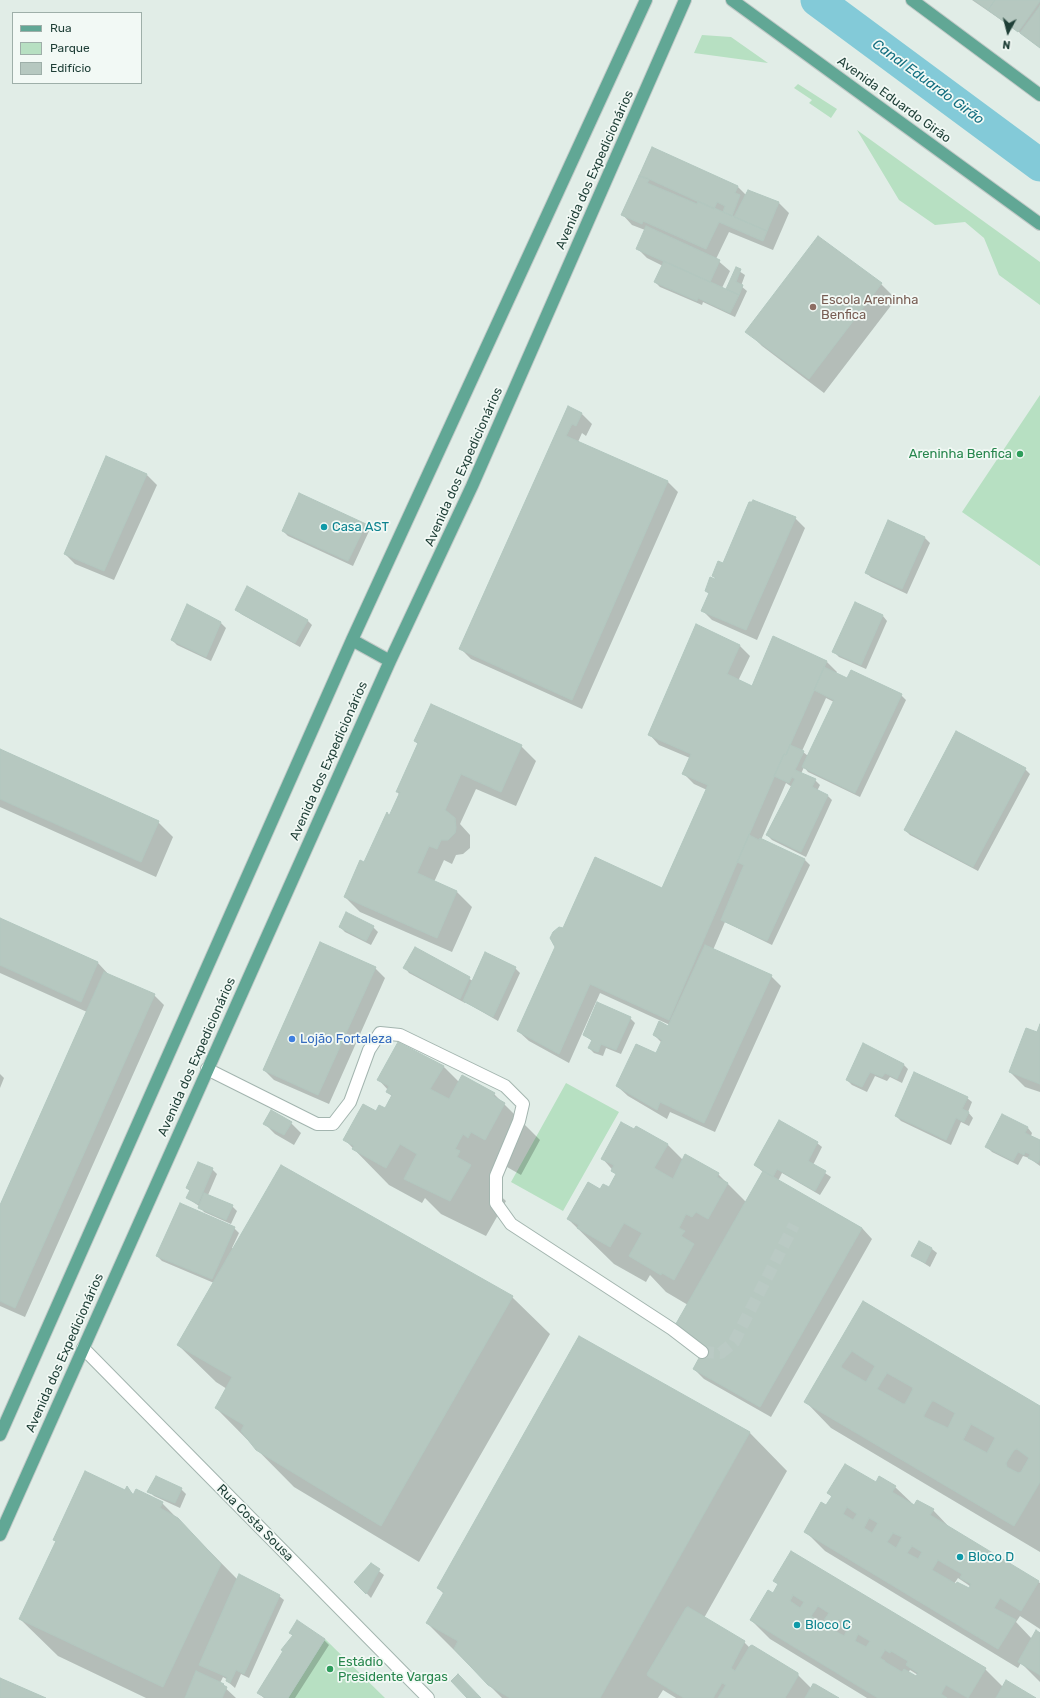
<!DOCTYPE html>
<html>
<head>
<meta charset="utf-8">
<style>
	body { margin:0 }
	#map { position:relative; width:1040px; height:1698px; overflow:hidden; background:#e1ede7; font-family:Rubik,sans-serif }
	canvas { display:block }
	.legend { position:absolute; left:12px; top:12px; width:130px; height:72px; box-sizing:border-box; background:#f2f9f5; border:1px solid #9eafa9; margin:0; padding:5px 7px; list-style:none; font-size:12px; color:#1f3f37 }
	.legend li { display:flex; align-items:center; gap:8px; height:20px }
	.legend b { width:20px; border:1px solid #9eafa9 }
	.north { position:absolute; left:988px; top:12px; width:40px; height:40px; -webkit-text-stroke:3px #f2f9f5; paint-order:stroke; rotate:187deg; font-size:11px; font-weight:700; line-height:16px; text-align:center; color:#1f3f37 }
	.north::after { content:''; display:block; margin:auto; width:14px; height:18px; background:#1f3f37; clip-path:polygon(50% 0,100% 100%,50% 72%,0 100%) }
</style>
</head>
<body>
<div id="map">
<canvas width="1040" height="1698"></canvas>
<ul class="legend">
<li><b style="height:5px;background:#61a795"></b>Rua</li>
<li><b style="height:11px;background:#b7e0c2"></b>Parque</li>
<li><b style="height:11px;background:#b6c8c0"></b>Edifício</li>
</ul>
<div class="north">N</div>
</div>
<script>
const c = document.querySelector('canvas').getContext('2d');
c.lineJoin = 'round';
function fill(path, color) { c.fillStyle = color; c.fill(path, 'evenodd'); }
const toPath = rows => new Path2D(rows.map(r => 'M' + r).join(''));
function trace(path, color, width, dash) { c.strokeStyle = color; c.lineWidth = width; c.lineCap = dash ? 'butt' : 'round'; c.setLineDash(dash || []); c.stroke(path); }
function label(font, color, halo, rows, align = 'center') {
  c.font = font + ' Rubik,sans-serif'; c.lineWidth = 3.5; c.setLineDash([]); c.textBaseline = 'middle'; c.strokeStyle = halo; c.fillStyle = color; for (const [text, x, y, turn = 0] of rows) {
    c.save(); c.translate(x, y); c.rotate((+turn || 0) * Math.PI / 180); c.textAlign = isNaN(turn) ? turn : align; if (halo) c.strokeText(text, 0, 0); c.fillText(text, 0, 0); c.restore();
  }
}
const green = toPath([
	[702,35,731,37,768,63,694,53],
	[798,84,837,109,831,118,809,103,812,100,794,88],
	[857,130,1040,262,1040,305,999,275,984,238,965,222,935,225,899,200],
	[1040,395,1040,566,962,512],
	[566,1083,619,1112,563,1211,511,1182],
	[325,1639,385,1698,288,1698]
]);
const shadow = toPath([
	[972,0,1040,0,1040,48,1023,35],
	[652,148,738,187,746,195,749,191,779,203,789,213,773,250,729,232,716,259,730,271,722,288,727,291,736,269,745,275,741,286,747,291,735,317,703,302,702,305,660,287,655,282,663,266,647,258,637,248,645,230,632,225,622,214],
	[881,284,896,299,824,393,762,346,747,331],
	[568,407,581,413,592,424,586,436,582,433,578,442,668,482,678,492,582,709,471,659,461,649],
	[146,474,157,485,114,580,75,564,65,554],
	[795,518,805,528,757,640,712,620,702,610,710,594,706,591,716,579,713,575,723,564],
	[888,521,925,538,930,543,907,594,871,577,866,573],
	[365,524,370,529,353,566,288,536,283,531],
	[187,606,221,623,226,628,211,661,177,645,172,640],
	[236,609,307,620,312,625,300,647,241,614],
	[883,616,887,621,866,669,839,657,834,652],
	[697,626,740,646,750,656,738,681,752,687,827,662,837,672,836,674,848,679,901,695,906,700,860,797,808,772,804,767,801,774,815,780,820,785,817,791,827,795,832,800,806,857,772,840,767,835,792,787,786,783,761,840,805,860,810,865,772,945,725,922,713,950,771,976,781,986,715,1132,670,1112,667,1119,628,1096,617,1086,656,1054,662,1043,654,1035,670,1025,600,993,569,1063,529,1041,518,1031,556,947,552,942,552,935,564,928,662,889,707,790,694,784,683,773,690,758,659,745,649,734],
	[826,698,834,702,808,756,802,751],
	[415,741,521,746,536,761,516,806,476,789,460,824,470,835,470,848,463,854,456,855,452,864,444,860,434,882,457,892,472,907,452,952,360,912,345,897,365,863,387,813,390,816,399,794,397,792,418,744],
	[0,750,158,822,173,837,156,877,0,807],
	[1025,769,1030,774,978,871,910,835,905,830],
	[0,919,98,963,111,977,154,995,164,1005,25,1317,0,1306,0,1207,87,1012,0,973],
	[340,927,373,927,378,932,371,945,345,932],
	[321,943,375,968,385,978,329,1104,274,1080,264,1070],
	[416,948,473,981,515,968,520,973,498,1021,465,1002,465,1003,409,973,405,968],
	[630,1018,635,1023,621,1054,606,1048,603,1056,594,1053,589,1048,592,1041,585,1035],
	[1040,1026,1040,1092,1025,1087,1010,1072,1037,1033],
	[863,1045,903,1064,908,1069,902,1083,890,1077,887,1081,875,1076,867,1092,852,1085,847,1080],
	[443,1066,459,1082,494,1094,540,1140,521,1175,507,1167,504,1173,499,1169,494,1190,506,1201,486,1236,441,1214,425,1198,422,1203,389,1185,344,1139,377,1112,385,1109,393,1097,387,1092,388,1090,378,1079],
	[0,1074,4,1078,0,1088],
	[967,1098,972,1102,968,1112,973,1118,969,1126,961,1122,951,1145,901,1121,896,1116],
	[291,1123,301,1133,294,1145,275,1134,265,1124],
	[636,1127,668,1145,683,1160,718,1174,746,1202,763,1172,755,1165,817,1143,822,1147,813,1165,831,1177,820,1195,782,1173,778,1181,862,1228,872,1239,771,1417,704,1379,694,1369,704,1350,688,1305,666,1292,650,1275,646,1282,614,1264,568,1219,600,1190,610,1188,617,1175,602,1158],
	[1028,1128,1032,1133,1031,1136,1040,1141,1040,1166,1029,1158,1023,1156,1018,1165,992,1152,987,1147],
	[198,1163,212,1169,217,1174,208,1195,232,1206,237,1211,231,1224,204,1212,199,1206,187,1198,190,1191,187,1188],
	[234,1228,239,1233,232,1248,234,1249,512,1297,550,1334,419,1562,294,1487,216,1408,227,1389,216,1382,178,1345,214,1283,162,1261,157,1256],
	[919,1242,932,1249,937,1253,930,1267,913,1256],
	[864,1302,1040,1407,1040,1552,831,1428,805,1401],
	[580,1337,750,1433,787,1471,704,1618,744,1642,750,1648,797,1674,811,1688,837,1698,676,1698,663,1690,658,1698,502,1698,427,1623,444,1594,438,1588],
	[876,1483,895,1487,915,1506,933,1510,952,1530,1040,1583,1040,1629,1020,1616,1016,1622,1032,1639,1040,1634,1040,1682,1021,1663,1018,1668,825,1551,806,1532,832,1497,828,1493],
	[958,1578,967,1584,971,1587,969,1590,954,1584],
	[127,1488,134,1495,162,1503,238,1580,279,1596,284,1600,249,1678,241,1674,235,1688,227,1681,228,1680,223,1677,220,1683,236,1698,146,1698,58,1656,20,1619,56,1542,54,1539,125,1491],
	[181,1489,186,1494,180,1508,154,1496,149,1491],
	[371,1565,384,1575,371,1598,356,1582],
	[775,1581,985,1669,1003,1687,1034,1698,867,1698,770,1639,751,1620,774,1594,779,1585],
	[910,1670,918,1675,916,1677,908,1673],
	[290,1633,324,1640,329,1645,295,1698,264,1698,258,1693,293,1636]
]);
const canal = toPath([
	[817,0,1040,165]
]);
const building = toPath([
	[974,0,995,0,988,10,974,0],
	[995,0,1040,0,1040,1,1018,32,988,10,995,0],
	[1040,6,1040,48,1020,33,1040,6],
	[652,147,738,186,735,193,740,195,732,216,723,212,725,206,717,202,714,209,647,178,639,176,652,147],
	[639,176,649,180,647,183,697,204,698,201,767,231,763,241,719,222,706,249,643,221,642,224,621,215,639,176],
	[748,190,779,202,767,231,734,217,748,190],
	[646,226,720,260,710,282,636,249,646,226],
	[818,236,882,283,809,379,745,332,818,236],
	[664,261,739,295,730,313,698,298,697,301,654,282,664,261],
	[736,267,741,269,736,282,743,285,739,295,726,289,736,267],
	[568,406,582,413,576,426,572,424,566,436,668,481,572,700,459,649,568,406],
	[106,456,147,474,104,571,64,554,106,456],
	[299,493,366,524,348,561,282,531,299,493],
	[753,500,796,517,746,630,701,611,709,593,705,591,710,577,715,579,716,578,712,576,718,561,723,563,749,502,752,502,753,500],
	[888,520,925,537,902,589,865,573,888,520],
	[247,586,308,620,295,643,235,610,247,586],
	[855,602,883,615,861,665,832,652,855,602],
	[187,604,221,622,206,657,171,640,187,604],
	[696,624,740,645,727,674,752,686,773,636,827,661,790,745,786,755,784,754,669,1020,590,984,559,1054,517,1031,555,947,550,938,553,932,559,927,563,928,595,857,662,888,708,785,682,774,691,754,648,735,696,624],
	[824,667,847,678,851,670,902,694,855,793,802,767,834,700,814,690,824,667],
	[431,704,522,745,501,792,461,774,445,810,455,818,456,828,455,833,448,840,441,840,437,849,429,846,417,873,457,891,437,938,344,897,360,860,364,862,387,812,389,816,400,792,396,792,418,743,414,741,431,704],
	[956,731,1026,768,973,867,904,830,956,731],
	[790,745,804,751,795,770,816,779,812,787,828,795,801,852,766,835,795,779,792,777,789,783,774,776,784,754,786,755,790,745],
	[0,749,159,821,141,862,0,799,0,749],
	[749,835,759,840,760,838,805,859,767,941,721,920,744,865,737,862,749,835],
	[346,912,374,926,366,941,339,927,346,912],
	[0,918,98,962,81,1002,0,965,0,918],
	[320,942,376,967,318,1095,263,1070,320,942],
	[705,945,772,975,704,1123,660,1102,657,1110,616,1086,636,1044,656,1053,662,1040,653,1035,659,1021,668,1026,705,945],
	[415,947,470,977,460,999,403,968,415,947],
	[485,952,516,967,493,1017,463,1001,485,952],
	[104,972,155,994,15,1308,0,1301,0,1205,104,972],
	[597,1002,631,1017,616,1050,601,1044,598,1052,588,1048,592,1040,583,1035,597,1002],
	[1040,1024,1040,1084,1009,1072,1026,1028,1037,1032,1040,1024],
	[398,1042,444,1066,430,1089,449,1099,462,1075,495,1093,493,1096,505,1103,485,1140,471,1132,468,1138,463,1134,455,1149,460,1151,457,1157,471,1165,450,1201,404,1179,417,1154,400,1144,386,1168,352,1149,354,1146,343,1140,363,1104,376,1111,379,1105,385,1108,392,1095,386,1092,389,1086,377,1080,398,1042],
	[863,1043,904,1064,897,1079,885,1073,882,1077,870,1072,862,1087,846,1080,863,1043],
	[914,1072,968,1097,962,1109,969,1112,964,1122,956,1118,946,1140,895,1116,914,1072],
	[271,1110,292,1122,284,1135,263,1124,271,1110],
	[1002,1114,1028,1127,1025,1133,1040,1140,1040,1158,1038,1163,1028,1158,1030,1154,1025,1152,1024,1155,1018,1152,1013,1161,985,1147,1002,1114],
	[779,1120,818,1142,808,1161,826,1171,815,1191,777,1169,773,1177,754,1165,779,1120],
	[621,1122,634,1129,636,1126,668,1144,654,1168,673,1179,685,1154,719,1173,717,1177,728,1183,708,1219,696,1212,692,1217,686,1214,679,1228,685,1231,681,1236,694,1244,674,1280,662,1273,661,1275,629,1256,642,1233,624,1223,610,1247,577,1228,579,1225,567,1219,588,1182,600,1189,603,1184,609,1187,616,1174,611,1171,614,1165,601,1159,621,1122],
	[198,1162,213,1168,198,1204,186,1198,190,1190,186,1188,198,1162],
	[281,1165,513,1296,381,1526,256,1450,241,1431,244,1425,215,1408,232,1377,177,1345,281,1165],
	[763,1171,862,1228,760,1407,693,1369,705,1347,673,1329,763,1171],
	[204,1193,233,1205,226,1220,198,1208,204,1193],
	[180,1203,235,1227,212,1279,156,1256,180,1203],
	[919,1241,932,1248,925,1263,911,1256,919,1241],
	[863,1301,1040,1406,1040,1482,1014,1526,804,1402,863,1301],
	[852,1351,875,1366,866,1382,842,1368,841,1366,852,1351],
	[887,1373,912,1387,913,1389,905,1404,903,1404,877,1389,887,1373],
	[932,1401,934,1401,955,1413,948,1428,924,1417,924,1415,932,1401],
	[971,1424,994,1437,995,1438,987,1453,963,1440,971,1424],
	[1017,1449,1029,1458,1021,1472,1018,1473,1007,1467,1006,1463,1014,1450,1017,1449],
	[579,1336,750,1432,600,1698,510,1698,488,1685,454,1649,458,1641,426,1623,444,1592,437,1588,579,1336],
	[845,1464,876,1482,879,1476,896,1486,892,1492,914,1505,917,1500,934,1509,930,1515,1039,1581,1021,1611,1000,1598,994,1608,1016,1620,998,1649,804,1532,821,1502,826,1505,832,1496,827,1493,845,1464],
	[847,1507,857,1514,853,1520,843,1514,847,1507],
	[869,1518,878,1523,872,1533,864,1528,869,1518],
	[893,1533,902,1537,896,1548,887,1542,893,1533],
	[912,1546,922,1552,918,1559,907,1553,912,1546],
	[938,1560,962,1574,960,1578,971,1584,969,1588,957,1582,956,1584,932,1570,938,1560],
	[85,1471,125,1490,127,1486,133,1495,136,1489,163,1502,160,1508,178,1518,221,1564,163,1687,19,1619,56,1541,53,1540,85,1471],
	[156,1476,182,1488,175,1503,147,1492,156,1476],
	[791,1551,986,1668,968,1698,946,1685,941,1694,947,1698,878,1698,750,1620,768,1590,773,1593,778,1584,773,1581,791,1551],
	[793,1595,804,1602,800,1608,790,1601,793,1595],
	[818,1606,829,1613,822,1623,811,1616,818,1606],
	[839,1620,849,1626,844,1636,833,1630,839,1620],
	[858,1634,870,1641,866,1647,855,1641,858,1634],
	[885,1650,890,1653,891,1651,908,1661,906,1665,918,1673,916,1676,904,1669,902,1672,885,1662,885,1661,880,1658,885,1650],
	[371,1563,380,1569,366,1594,354,1582,371,1563],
	[239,1574,280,1595,244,1674,236,1670,230,1683,226,1681,227,1677,199,1665,239,1574],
	[688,1607,745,1641,731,1668,735,1671,750,1646,752,1645,798,1673,798,1676,785,1698,718,1698,726,1685,722,1683,713,1698,684,1698,648,1676,647,1674,686,1608,688,1607],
	[297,1620,325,1639,288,1698,266,1698,257,1693,283,1651,281,1650,293,1635,289,1633,297,1620],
	[1036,1630,1040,1633,1040,1675,1018,1662,1036,1630],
	[196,1671,224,1684,223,1685,227,1687,222,1698,185,1698,196,1671],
	[458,1674,481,1698,467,1698,451,1681,458,1674],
	[0,1678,46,1698,0,1698,0,1678],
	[1006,1680,1036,1698,996,1698,1006,1680],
	[813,1684,815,1684,839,1698,805,1698,813,1684]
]);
const minorTunnel = toPath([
	[702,1352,721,1353,734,1342,794,1225]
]);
const minor = toPath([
	[207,1069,317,1124,333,1124,350,1102,369,1050,380,1033,400,1035,505,1086,523,1104,519,1121,496,1176,496,1203,511,1224,672,1329,702,1352],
	[83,1348,428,1698]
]);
const primary = toPath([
	[732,0,1040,224],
	[912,0,1040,95],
	[352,640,390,661],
	[0,1435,352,640,646,0],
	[0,1535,390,661,472,486,685,0]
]);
const markers = [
	[813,307,4,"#8d6e63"],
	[1020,454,4,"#2e9e5b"],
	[324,527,4,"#0f9aa8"],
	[292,1039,4,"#3f7fe0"],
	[960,1557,4,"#0f9aa8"],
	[797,1625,4,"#0f9aa8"],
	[330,1669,4,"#2e9e5b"]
];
const streetNames = [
	["Avenida Eduardo Girão",894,100,36],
	["Avenida dos Expedicionários",595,170,-66],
	["Avenida dos Expedicionários",464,467,-66],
	["Avenida dos Expedicionários",329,761,-66],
	["Avenida dos Expedicionários",197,1057,-66],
	["Avenida dos Expedicionários",65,1353,-66],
	["Rua Costa Sousa",255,1523,45]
];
const educationNames = [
	["Escola Areninha",821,300],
	["Benfica",821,315]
];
const leisureNames = [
	["Areninha Benfica",1012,454],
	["Estádio",338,1662,"left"],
	["Presidente Vargas",338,1677,"left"]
];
const cultureNames = [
	["Casa AST",332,527],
	["Bloco D",968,1557],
	["Bloco C",805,1625]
];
const shopNames = [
	["Lojão Fortaleza",300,1039]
];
const waterNames = [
	["Canal Eduardo Girão",928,82,36]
];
fill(green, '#b7e0c2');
fill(shadow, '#0003');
trace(canal, '#83cad8', 33);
fill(building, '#b6c8c0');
trace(building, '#b2c7bf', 1);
trace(minorTunnel, '#bacac4', 12, [12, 6]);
trace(minor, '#a3b5af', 14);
trace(primary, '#c0c9c7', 14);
trace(minor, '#fff', 12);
trace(primary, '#61a795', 12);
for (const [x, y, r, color] of markers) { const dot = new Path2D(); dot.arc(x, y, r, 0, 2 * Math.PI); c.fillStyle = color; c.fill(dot); trace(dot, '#f2f9f5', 1.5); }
label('13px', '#1f3f37', '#f2f9f5', streetNames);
label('13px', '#785e54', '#f2f9f5', educationNames, 'left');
label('13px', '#27864d', '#f2f9f5', leisureNames, 'right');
label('13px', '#0d838f', '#f2f9f5', cultureNames, 'left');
label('13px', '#366cbe', '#f2f9f5', shopNames, 'left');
label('italic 14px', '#136f81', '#f2f9f5', waterNames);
</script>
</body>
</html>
